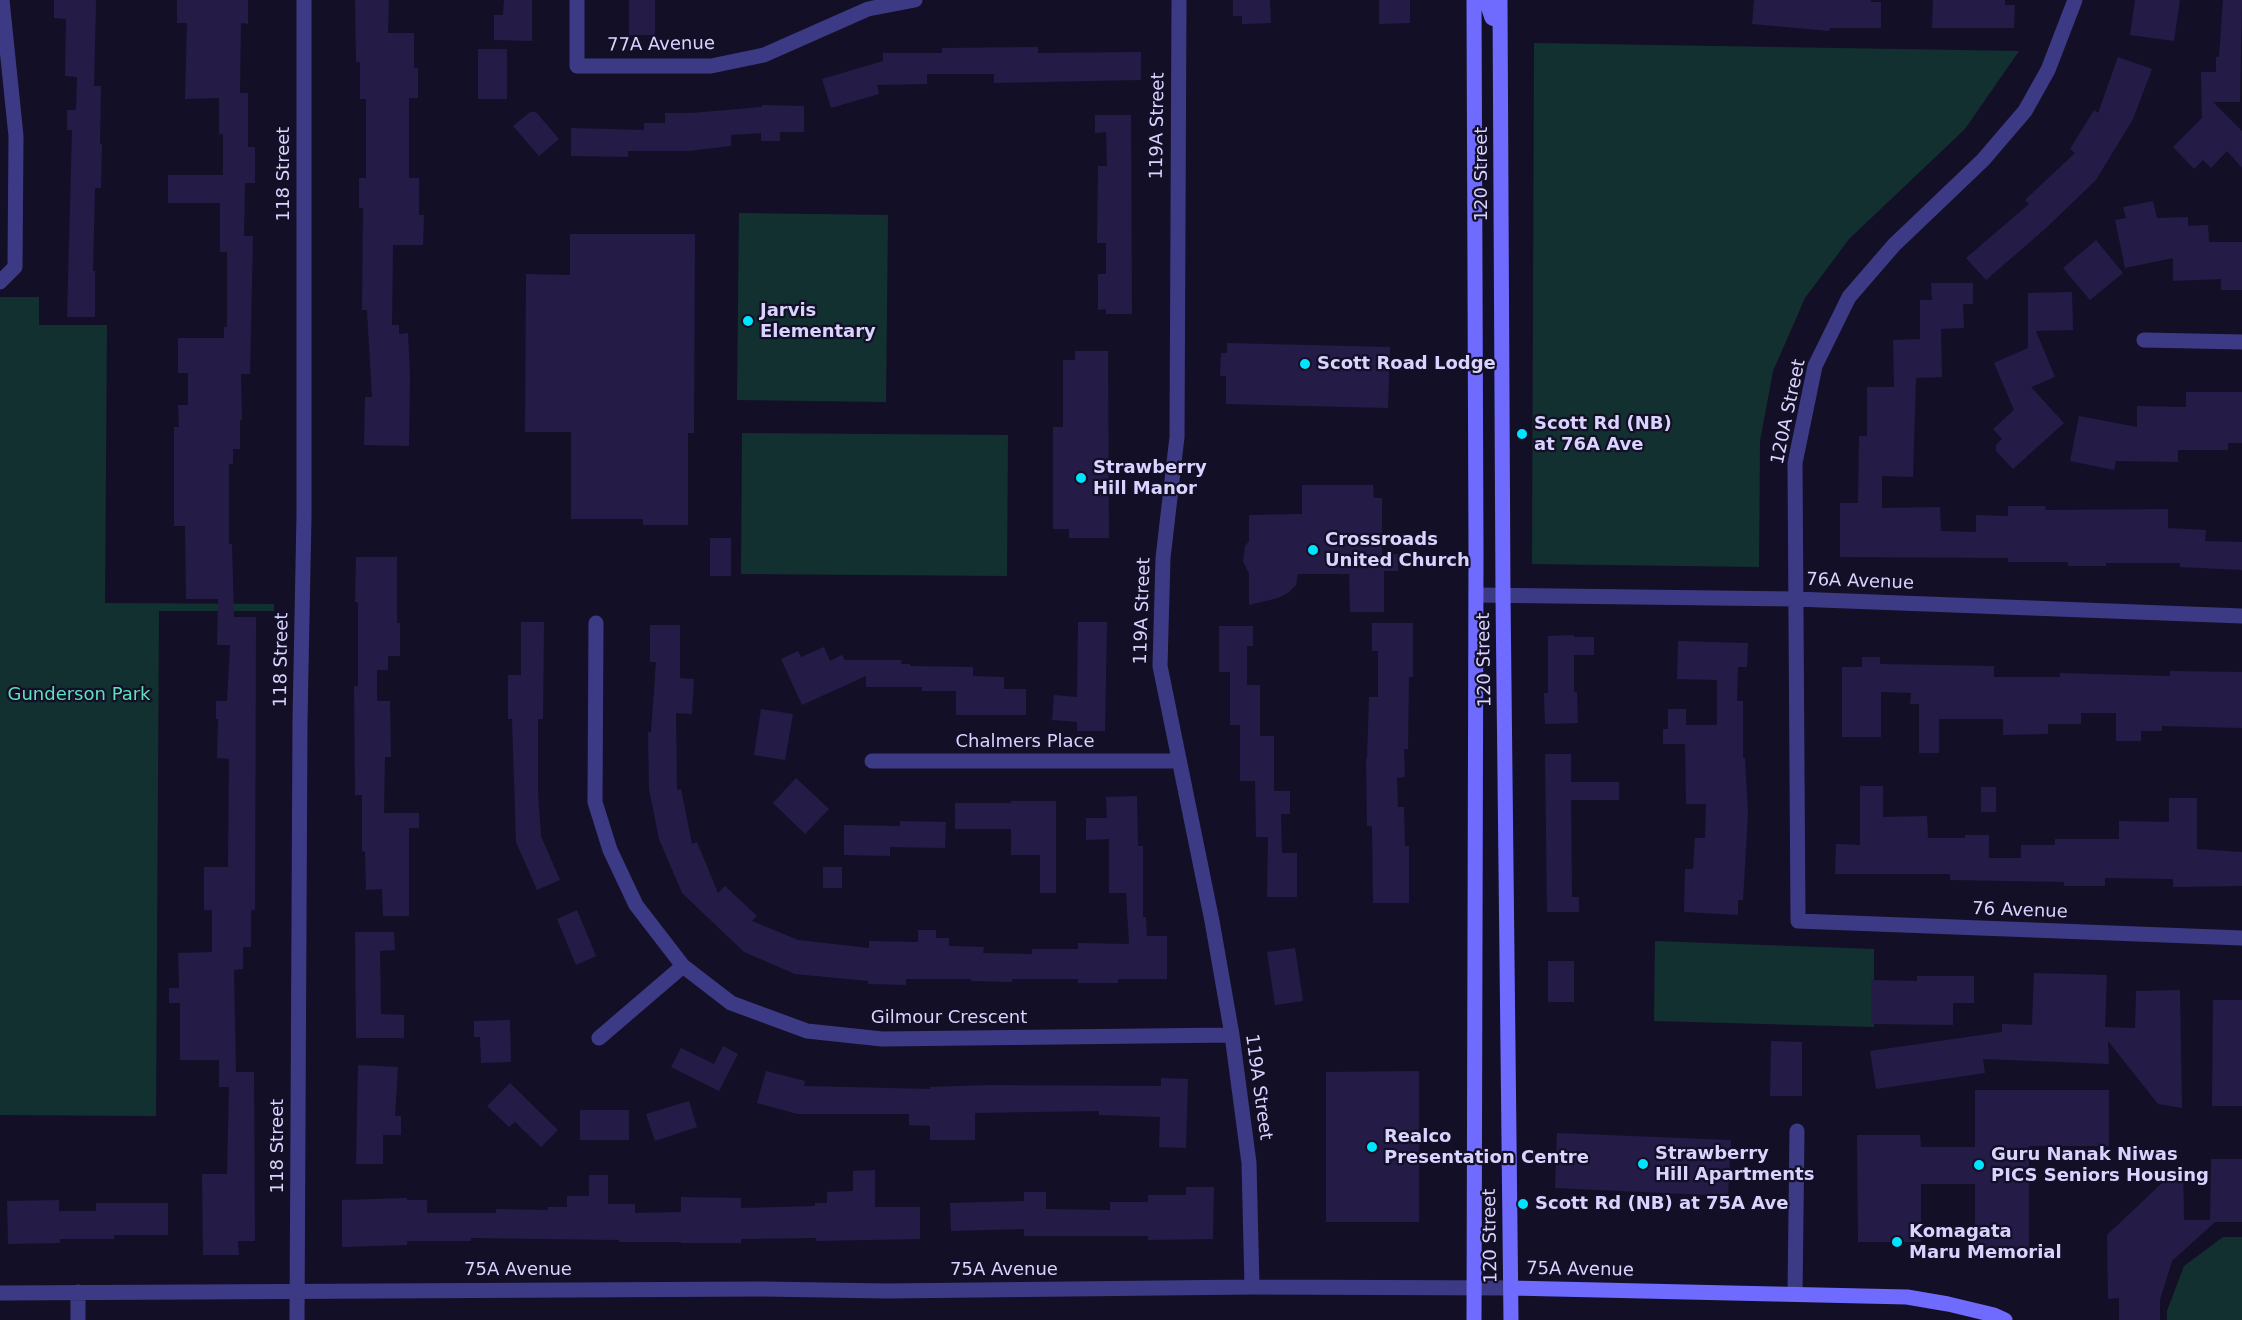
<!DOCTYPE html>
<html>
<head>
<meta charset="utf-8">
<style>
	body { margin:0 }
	canvas { display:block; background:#130f26 }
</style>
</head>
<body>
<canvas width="2242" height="1320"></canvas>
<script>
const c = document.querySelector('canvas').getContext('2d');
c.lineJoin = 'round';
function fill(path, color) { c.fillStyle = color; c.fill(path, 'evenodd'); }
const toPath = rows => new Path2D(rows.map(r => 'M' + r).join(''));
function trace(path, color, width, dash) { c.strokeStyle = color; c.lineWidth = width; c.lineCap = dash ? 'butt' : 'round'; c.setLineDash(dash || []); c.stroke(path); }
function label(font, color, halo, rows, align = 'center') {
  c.font = font + ' "DejaVu Sans",sans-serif'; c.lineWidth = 4.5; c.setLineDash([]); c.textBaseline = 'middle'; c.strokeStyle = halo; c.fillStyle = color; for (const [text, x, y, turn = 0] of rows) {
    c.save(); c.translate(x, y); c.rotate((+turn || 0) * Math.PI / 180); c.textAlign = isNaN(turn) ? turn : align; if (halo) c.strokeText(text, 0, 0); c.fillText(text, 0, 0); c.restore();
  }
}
const green = toPath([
	[1534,43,2019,51,1965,129,1849,239,1805,298,1773,371,1760,441,1759,567,1532,564],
	[739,213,888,215,886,402,737,400],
	[0,297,39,297,39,325,107,325,105,603,274,604,274,611,159,611,156,1116,0,1115],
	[742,433,1008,435,1007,576,741,574],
	[1655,941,1874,949,1874,1027,1654,1021],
	[2223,1237,2242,1237,2242,1320,2167,1320,2167,1311,2184,1266]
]);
const building = toPath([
	[54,0,96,0,94,86,101,86,100,144,102,144,101,188,95,188,93,271,95,271,95,317,67,317,72,130,67,130,67,110,76,110,77,77,65,76,66,19,54,18],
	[177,0,248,0,248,24,241,23,240,93,248,93,248,147,255,147,255,183,245,183,244,236,253,236,250,374,241,374,242,420,240,420,240,449,233,449,233,464,229,464,229,544,232,544,234,617,256,617,255,910,251,910,251,947,243,947,243,969,234,970,236,1072,254,1072,255,1241,238,1241,239,1255,203,1255,202,1174,227,1174,229,1087,219,1087,219,1060,180,1060,180,1003,169,1003,169,988,179,988,178,953,212,952,212,910,204,910,204,867,228,867,229,759,217,758,218,719,216,719,216,701,227,701,230,645,217,645,218,599,186,599,185,526,174,526,174,427,179,427,178,405,188,405,188,373,178,373,178,338,224,338,224,327,227,327,227,252,220,252,220,203,168,203,168,175,223,175,223,134,219,134,219,98,185,99,187,23,177,23],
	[355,0,389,0,388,33,414,33,414,68,418,68,418,98,409,98,409,178,419,178,419,215,424,215,423,245,393,245,392,325,399,325,399,334,408,333,410,376,409,446,364,445,365,397,372,397,367,310,362,310,363,208,359,208,359,178,366,178,366,99,360,99,360,62,356,62],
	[504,0,532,0,532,41,494,40,494,15,503,15],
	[629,0,655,0,655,35,629,35],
	[1233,0,1270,0,1271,23,1242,24,1242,16,1233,16],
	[1379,0,1410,0,1410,23,1379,24],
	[1754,0,1871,0,1871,2,1881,2,1881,28,1830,28,1829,31,1752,24],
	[1933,0,2005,0,2005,5,2015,5,2014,28,1932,28],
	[2135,0,2180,0,2174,41,2130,35],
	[2223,0,2242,0,2240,102,2213,102,2242,131,2242,168,2227,151,2211,168,2203,160,2194,169,2173,147,2202,118,2201,72,2216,72,2216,57,2219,57],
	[1038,47,1038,53,1141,52,1141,80,994,83,994,74,927,74,927,84,877,85,879,94,831,108,822,79,883,61,883,53,942,53,942,48],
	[478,49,507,49,507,99,478,99],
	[2118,57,2152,69,2133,119,2096,180,2045,229,1986,280,1966,258,2029,204,2025,200,2075,153,2070,149,2094,110,2098,113],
	[762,105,804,106,804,132,780,132,780,141,761,141,761,133,731,135,731,146,689,151,628,151,628,157,571,156,571,128,644,130,644,123,665,123,665,113,691,113,762,107],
	[530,112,536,112,559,139,539,156,513,126],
	[1095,115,1131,115,1132,314,1106,314,1106,309,1098,310,1098,274,1106,274,1106,243,1097,243,1098,166,1107,166,1106,132,1095,133],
	[2153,201,2157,218,2188,217,2188,226,2208,225,2209,242,2242,242,2242,290,2221,290,2221,279,2173,281,2173,258,2125,268,2115,220,2126,218,2123,207],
	[570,234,695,234,694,433,688,433,688,525,643,525,643,519,571,519,571,432,525,432,526,274,570,275],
	[2096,240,2123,273,2090,300,2063,268],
	[1931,283,1973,283,1973,304,1963,304,1964,328,1941,329,1942,377,1916,378,1913,477,1882,476,1882,508,1940,507,1941,531,1976,532,1976,515,2008,516,2008,506,2045,506,2046,510,2168,509,2168,528,2206,530,2205,541,2242,542,2242,570,2180,567,2180,563,2106,563,2106,566,2068,566,2068,562,2008,562,2008,558,1840,557,1840,503,1858,503,1859,436,1867,436,1867,387,1894,387,1893,340,1920,339,1920,300,1932,300],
	[2072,292,2073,330,2036,331,2055,377,2031,387,2064,423,2013,469,1996,451,1996,445,2002,439,1993,429,2014,410,1994,363,2028,348,2028,293],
	[1227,343,1390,347,1388,408,1226,404,1226,376,1220,376,1221,353,1227,353],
	[1075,351,1108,351,1109,538,1069,538,1069,529,1053,529,1053,427,1063,427,1063,360,1075,360],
	[2186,392,2242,392,2242,443,2228,443,2228,450,2178,450,2178,462,2116,461,2114,470,2070,461,2079,416,2137,427,2137,406,2186,407],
	[1302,485,1373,485,1374,498,1382,498,1382,554,1398,554,1398,571,1384,571,1384,612,1350,612,1349,574,1298,574,1296,585,1288,593,1278,598,1249,605,1249,574,1243,561,1245,546,1249,541,1249,515,1302,514],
	[710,538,731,538,731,576,710,576],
	[356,557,397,557,397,623,400,623,400,656,388,656,388,670,377,670,377,701,390,701,391,757,385,757,384,813,419,813,419,828,409,828,409,916,383,916,382,889,366,890,365,852,362,851,362,795,355,795,354,686,358,686,358,602,355,602],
	[521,622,544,622,543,719,538,719,538,792,541,836,560,880,537,890,516,842,512,719,508,719,508,675,521,675],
	[1078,622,1107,622,1105,731,1077,731,1077,722,1052,720,1054,695,1077,697],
	[1372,623,1413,623,1413,677,1409,677,1408,749,1404,749,1405,777,1397,778,1398,807,1404,807,1405,846,1409,846,1409,903,1373,903,1372,826,1367,826,1366,759,1367,759,1369,697,1378,697,1378,651,1372,651],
	[650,625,680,625,680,678,694,679,692,714,676,713,677,790,681,789,692,844,697,842,718,893,725,886,757,916,752,921,798,940,869,948,869,941,918,942,918,930,936,930,936,938,949,938,949,946,984,947,983,953,1032,954,1032,949,1078,949,1078,943,1129,944,1126,893,1109,893,1109,839,1086,840,1086,818,1107,818,1106,797,1137,796,1138,846,1143,846,1143,917,1146,917,1147,936,1167,936,1167,979,1118,979,1118,983,1078,983,1078,979,1012,979,1012,982,971,981,971,979,906,979,906,985,868,984,868,981,795,974,744,952,682,893,659,839,649,789,648,732,651,732,656,662,650,662],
	[1219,626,1253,626,1253,646,1247,646,1247,685,1260,685,1260,736,1274,736,1274,791,1290,791,1290,814,1281,814,1282,853,1297,853,1297,897,1267,897,1268,837,1256,837,1255,781,1240,781,1240,725,1230,725,1230,672,1219,672],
	[1574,635,1574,637,1594,637,1594,655,1574,655,1574,692,1577,692,1578,723,1545,724,1544,693,1548,693,1548,636],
	[1678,641,1748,643,1747,667,1738,667,1737,701,1743,701,1743,758,1745,758,1748,814,1743,900,1738,900,1738,915,1684,912,1685,869,1693,869,1695,838,1705,838,1706,804,1686,804,1685,744,1663,744,1663,729,1668,729,1668,709,1686,709,1686,725,1717,725,1717,680,1677,679],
	[824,647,830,661,842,655,845,660,902,660,901,664,910,664,910,666,973,667,973,676,1004,677,1004,689,1026,689,1026,715,956,715,956,691,922,691,922,687,866,687,866,676,802,705,781,659,798,651,801,657],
	[1862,657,1880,657,1880,664,1994,666,1994,677,2060,677,2060,673,2170,676,2170,671,2242,672,2242,728,2162,726,2162,731,2141,731,2141,741,2116,741,2116,713,2081,713,2081,724,2048,724,2048,734,2003,735,2003,719,1939,719,1939,753,1919,753,1919,704,1910,704,1911,693,1881,692,1881,737,1842,737,1842,667,1862,667],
	[761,709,793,714,785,760,754,755],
	[1545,754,1571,754,1571,782,1619,782,1619,800,1571,800,1572,897,1579,897,1579,912,1547,912],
	[796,778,829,809,805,834,773,803],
	[1860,786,1883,786,1883,817,1927,816,1928,838,1965,838,1965,835,1989,835,1989,858,2021,858,2021,845,2055,845,2055,839,2119,839,2119,821,2169,822,2169,798,2197,798,2197,849,2242,852,2242,886,2173,887,2173,879,2105,878,2105,886,2064,886,2064,882,1950,880,1950,874,1835,874,1836,844,1860,845],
	[1981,787,1996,787,1996,812,1981,812],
	[1011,801,1056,801,1056,893,1040,893,1040,855,1011,855,1011,829,955,829,955,803,1011,803],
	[900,821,946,822,945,848,890,847,890,856,844,855,844,825,900,826],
	[823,867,842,867,842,888,823,888],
	[577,910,596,956,576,965,557,919],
	[355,932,394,932,395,950,380,951,381,1014,404,1015,404,1038,356,1038],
	[1295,948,1303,1001,1275,1005,1267,952],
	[1548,961,1574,961,1574,1002,1548,1002],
	[2034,973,2107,975,2105,1027,2135,1028,2136,991,2180,990,2182,1108,2158,1104,2108,1041,2109,1064,1983,1059,1985,1073,1876,1089,1870,1051,2002,1032,2002,1024,2032,1025],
	[1917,976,1974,976,1974,1003,1953,1003,1953,1025,1871,1024,1871,980,1917,981],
	[2213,1000,2242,1000,2242,1106,2212,1106],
	[510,1020,511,1062,481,1063,480,1037,474,1037,474,1021],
	[1771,1041,1802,1042,1802,1096,1770,1096],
	[723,1046,738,1054,719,1091,671,1067,681,1048,714,1064],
	[358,1065,398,1067,395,1116,401,1116,401,1135,383,1135,383,1164,356,1164],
	[766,1071,805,1081,804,1086,930,1089,930,1087,986,1085,1161,1086,1161,1078,1188,1079,1186,1148,1159,1147,1160,1117,1099,1115,1099,1111,975,1113,975,1140,930,1140,930,1126,909,1125,909,1114,797,1114,757,1103],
	[1419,1071,1419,1222,1326,1222,1326,1072],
	[510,1083,558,1130,541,1147,515,1122,509,1127,487,1106],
	[1975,1090,2109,1090,2109,1146,2029,1146,2029,1257,1975,1257,1975,1184,1921,1184,1921,1242,1858,1242,1857,1135,1920,1135,1921,1147,1975,1147],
	[689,1101,697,1127,655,1141,646,1114],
	[580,1110,629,1110,629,1140,580,1140],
	[1557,1133,1731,1140,1728,1196,1555,1188],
	[2211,1159,2242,1159,2242,1222,2215,1222,2172,1261,2160,1300,2160,1320,2119,1320,2119,1298,2108,1299,2107,1235,2183,1163,2184,1220,2210,1220],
	[875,1170,875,1207,920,1207,920,1239,816,1241,816,1238,741,1239,741,1243,681,1243,681,1242,619,1242,619,1240,471,1238,471,1241,407,1241,407,1245,342,1247,342,1200,407,1198,407,1200,427,1200,427,1213,496,1213,496,1209,548,1210,548,1207,567,1207,567,1196,589,1196,589,1175,608,1175,608,1204,635,1204,635,1213,681,1212,681,1197,741,1198,741,1208,815,1206,815,1203,827,1203,827,1192,853,1191,853,1171],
	[1186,1187,1214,1187,1213,1239,1148,1240,1148,1236,1024,1236,1024,1229,951,1231,950,1203,1024,1201,1024,1192,1046,1192,1046,1209,1110,1210,1110,1202,1148,1202,1148,1195,1186,1195],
	[59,1200,59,1211,96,1211,96,1203,168,1203,168,1235,114,1235,114,1239,60,1239,60,1243,8,1244,7,1201]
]);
const street = toPath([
	[577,0,577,66,711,66,764,55,868,9,915,0],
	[1179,0,1177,437,1163,558,1160,666,1212,921,1232,1035,1249,1163,1252,1287],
	[2075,0,2048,70,2025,111,1983,160,1894,245,1849,297,1815,366,1795,463,1798,921,2242,938],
	[0,282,15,267,16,136,2,0],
	[2144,340,2242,342],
	[1476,595,1795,599,2242,616],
	[596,623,595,802,610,850,636,905,683,966,731,1003,807,1031,882,1039,1232,1035],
	[872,761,1179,761],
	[599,1038,683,966],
	[78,1292,78,1320],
	[0,1293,762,1289,887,1291,1252,1287,1511,1288],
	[1795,1294,1797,1131],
	[297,1320,300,720,304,516,304,0]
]);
const secondary = toPath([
	[1474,0,1476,554,1474,1320],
	[1488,0,1488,6,1492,18,1500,21],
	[1500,0,1503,595,1511,1320],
	[1511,1288,1907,1297,1948,1304,1994,1315,2005,1320]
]);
const markers = [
	[748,321,6,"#00e5ff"],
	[1305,364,6,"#00e5ff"],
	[1522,434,6,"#00e5ff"],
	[1081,478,6,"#00e5ff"],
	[1313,550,6,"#00e5ff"],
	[1372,1147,6,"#00e5ff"],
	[1643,1164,6,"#00e5ff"],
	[1979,1165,6,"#00e5ff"],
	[1523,1204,6,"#00e5ff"],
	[1897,1242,6,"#00e5ff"]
];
const streetNames = [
	["77A Avenue",661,45,-1],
	["119A Street",1158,126,-89],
	["118 Street",284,174,-90],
	["120 Street",1482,174,-90],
	["120A Street",1789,412,-78],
	["76A Avenue",1860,582,2],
	["119A Street",1143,611,-88],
	["118 Street",282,660,-89],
	["120 Street",1485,660,-91],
	["Chalmers Place",1025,742],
	["76 Avenue",2020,911,2],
	["Gilmour Crescent",949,1018],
	["119A Street",1258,1087,82],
	["118 Street",278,1146,-90],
	["120 Street",1491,1236,-91],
	["75A Avenue",518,1270],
	["75A Avenue",1004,1270],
	["75A Avenue",1580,1270,1]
];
const poiNames = [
	["Jarvis",760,311],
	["Elementary",760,332],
	["Scott Road Lodge",1317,364],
	["Scott Rd (NB)",1534,424],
	["at 76A Ave",1534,445],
	["Strawberry",1093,468],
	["Hill Manor",1093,489],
	["Crossroads",1325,540],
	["United Church",1325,561],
	["Realco",1384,1137],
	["Presentation Centre",1384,1158],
	["Strawberry",1655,1154],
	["Hill Apartments",1655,1175],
	["Guru Nanak Niwas",1991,1155],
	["PICS Seniors Housing",1991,1176],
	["Scott Rd (NB) at 75A Ave",1535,1204],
	["Komagata",1909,1232],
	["Maru Memorial",1909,1253]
];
const parkNames = [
	["Gunderson Park",79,695]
];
fill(green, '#12302f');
fill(building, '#241b47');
trace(street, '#3d3a85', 15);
trace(secondary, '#6f6bff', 15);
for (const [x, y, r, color] of markers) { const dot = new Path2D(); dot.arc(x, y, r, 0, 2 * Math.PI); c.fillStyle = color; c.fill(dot); trace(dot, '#130f26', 2); }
label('18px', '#d9d4ff', '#130f26', streetNames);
label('bold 18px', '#d9d4ff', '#130f26', poiNames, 'left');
label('18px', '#5fe0c0', '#130f26', parkNames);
</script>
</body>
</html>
